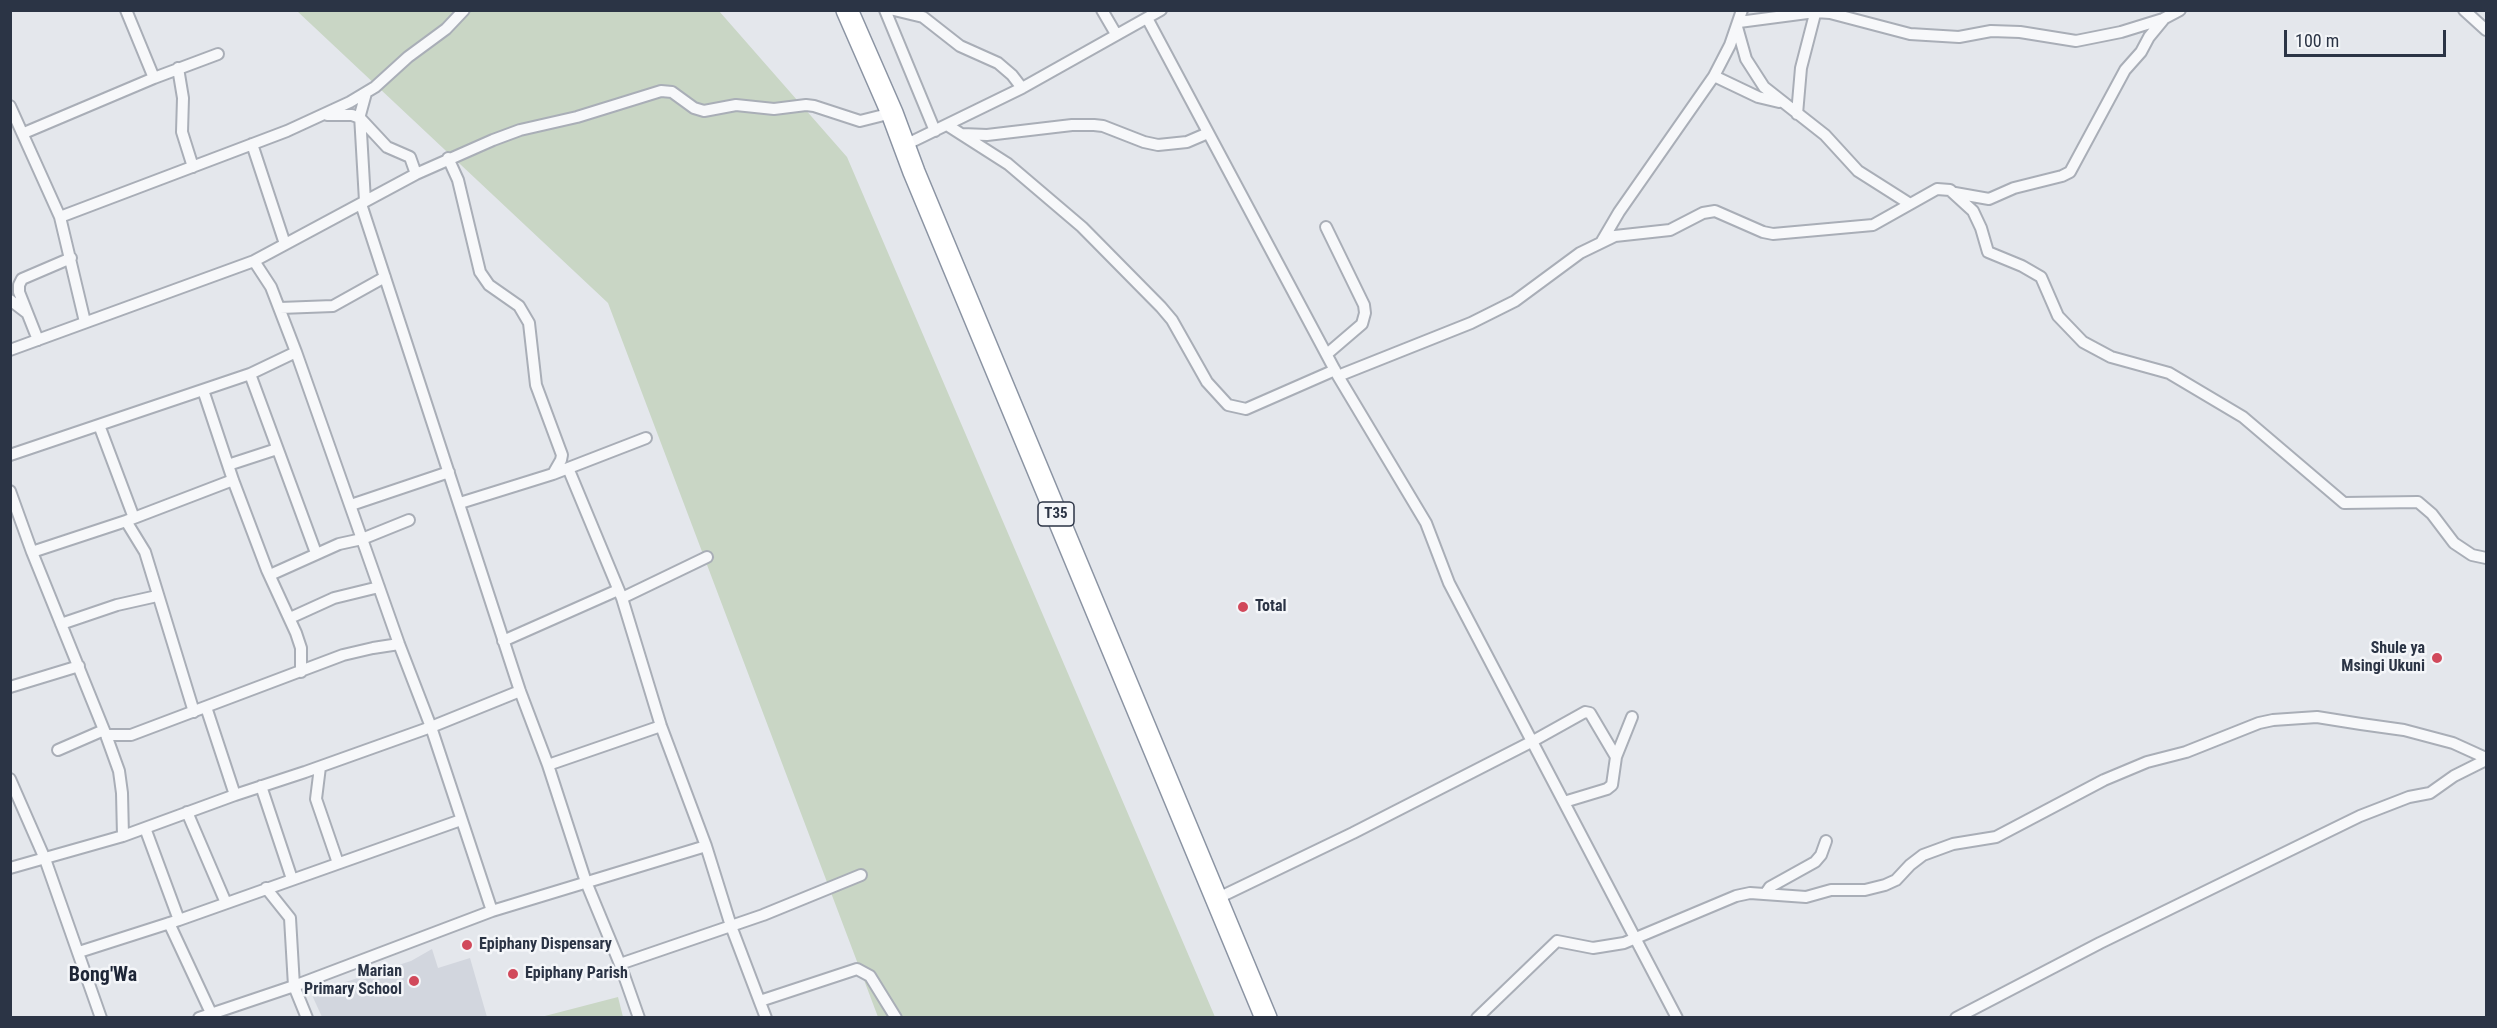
<!DOCTYPE html>
<html>
<head>
<meta charset="utf-8">
<style>
	body { margin:0 }
	#map { position:relative; width:2497px; height:1028px; overflow:hidden; background:#e4e7ec; font-family:"Roboto Condensed",sans-serif }
	canvas { display:block }
	.frame { position:absolute; inset:0; border:12px solid #2b3445; pointer-events:none }
	.scale { position:absolute; left:2284px; top:30px; width:162px; height:27px; box-sizing:border-box; border:3px solid #2b3445; border-top:0; padding-left:8px; font-size:18px; line-height:21px; white-space:nowrap; color:#2b3445; -webkit-text-stroke:4px #f4f6f9; paint-order:stroke }
</style>
</head>
<body>
<div id="map">
<canvas width="2497" height="1028"></canvas>
<div class="frame"></div>
<div class="scale">100 m</div>
</div>
<script>
const c = document.querySelector('canvas').getContext('2d');
c.lineJoin = 'round';
function fill(path, color) { c.fillStyle = color; c.fill(path, 'evenodd'); }
const toPath = rows => new Path2D(rows.map(r => 'M' + r).join(''));
function trace(path, color, width, dash) { c.strokeStyle = color; c.lineWidth = width; c.lineCap = dash ? 'butt' : 'round'; c.setLineDash(dash || []); c.stroke(path); }
function label(font, color, halo, rows, align = 'center') {
  c.font = font + ' "Roboto Condensed",sans-serif'; c.lineWidth = 5; c.setLineDash([]); c.textBaseline = 'middle'; c.strokeStyle = halo; c.fillStyle = color; for (const [text, x, y, turn = 0] of rows) {
    c.save(); c.translate(x, y); c.rotate((+turn || 0) * Math.PI / 180); c.textAlign = isNaN(turn) ? turn : align; if (halo) c.strokeText(text, 0, 0); c.fillText(text, 0, 0); c.restore();
  }
}
const built = toPath([
	[432,949,438,968,470,958,487,1017,322,1017,311,993,411,961]
]);
const green = toPath([
	[297,11,719,11,847,157,1215,1017,878,1017,608,303],
	[618,997,623,1017,541,1017]
]);
const street = toPath([
	[126,10,154,78],
	[885,10,935,131],
	[894,10,923,17,960,46,998,63,1012,75,1022,88],
	[1102,10,1116,34],
	[2464,10,2486,30],
	[1147,18,1338,376,1426,523,1449,583,1677,1018],
	[1739,22,1815,12,1830,13,1910,34,1959,37,1991,31,2020,32,2076,41,2121,32,2163,19,2180,10],
	[1737,27,1746,59,1764,87,1825,135,1858,171,1910,204],
	[178,68,183,98,182,132,193,167],
	[1714,76,1758,97,1779,102],
	[10,106,60,217,85,322],
	[1797,114,1801,68,1816,10],
	[327,115,352,115,360,118,387,147,410,157,416,174],
	[947,125,1008,164,1082,227,1161,307,1172,320,1207,382,1228,405,1246,409,1335,370],
	[24,133,154,78,218,54],
	[962,134,987,135,1072,125,1094,125,1103,126,1144,142,1158,145,1187,142,1208,133],
	[252,144,285,244],
	[903,146,1022,88,1161,10],
	[448,158,458,180,480,272,489,285,519,306,529,323,536,385,562,455,561,460,553,474],
	[1955,193,1989,199,2014,188,2062,176,2070,172,2125,70,2141,52,2149,37,2163,20],
	[365,201,360,115,366,93],
	[361,204,520,691,548,765,586,882,620,964,639,1018],
	[60,217,287,131,350,102,375,87,408,57,446,29,464,10],
	[1326,227,1364,305,1365,313,1362,324,1327,354],
	[1602,241,1619,212,1714,76,1730,45,1742,10],
	[254,261,271,287,296,352,399,644,431,727,492,911],
	[10,300,27,313],
	[280,308,333,306,385,277],
	[38,340,19,292,19,285,22,279,71,258],
	[10,350,254,261,416,174,493,140,520,130,577,117,661,91,672,92,694,108,704,111,736,105,774,109,806,105,814,106,860,121,892,113],
	[250,374,316,553],
	[1338,376,1471,323,1515,301,1580,253,1615,236,1670,230,1703,213,1715,211,1763,232,1773,234,1873,225,1937,189,1950,190,1973,211,1981,228,1988,252,2022,266,2041,277,2058,316,2083,342,2111,357,2169,373,2243,417,2344,503,2418,502,2432,514,2454,543,2472,555,2486,558],
	[203,390,233,480,267,570,296,633,301,648,301,672],
	[99,425,134,518],
	[10,455,250,374,296,352],
	[228,465,277,449],
	[568,468,622,598,661,726,706,846,731,926,766,1018],
	[10,491,32,552,106,735,119,771,122,793,123,836],
	[460,503,553,474,646,438],
	[351,505,449,472],
	[126,521,145,552,194,712],
	[32,552,126,521,233,480],
	[270,575,339,544,362,539,409,520],
	[622,598,707,557],
	[290,618,334,598,379,587],
	[61,624,117,605,157,596],
	[503,641,618,590],
	[10,687,79,666],
	[206,707,235,795],
	[106,735,131,735,343,655,373,648,399,644],
	[58,750,104,730],
	[548,765,661,726],
	[320,767,316,799,338,863],
	[10,779,45,859,101,1018],
	[261,786,292,879],
	[1564,802,1607,789,1612,785,1616,757,1632,717],
	[187,812,226,903],
	[145,828,179,920],
	[10,868,123,836,235,795,305,772,431,727,520,691],
	[266,888,290,918,294,986,307,1018],
	[1766,893,1770,887,1815,862,1821,855,1826,841],
	[1216,899,1353,833,1533,741,1585,712,1590,713,1616,757],
	[169,923,211,1013],
	[79,952,179,920,461,820],
	[620,964,763,915,861,875],
	[760,1001,857,969,870,976,896,1018],
	[199,1018,294,986,492,911,706,846],
	[1477,1018,1557,941,1593,948,1624,943,1736,896,1750,893,1806,897,1831,890,1865,890,1885,885,1896,880,1910,865,1923,855,1953,844,1996,837,2104,780,2147,762,2186,752,2259,723,2273,720,2317,717,2361,724,2404,730,2453,743,2486,758],
	[1956,1018,2100,943,2360,816,2409,797,2430,793,2454,776,2486,760]
]);
const highway = toPath([
	[847,10,892,113,914,172,1266,1018]
]);
const markers = [
	[1243,607,6,"#d1495b"],
	[2437,658,6,"#d1495b"],
	[467,945,6,"#d1495b"],
	[513,974,6,"#d1495b"],
	[414,981,6,"#d1495b"]
];
const shields = [
	[1056,514,36]
];
const shieldNames = [
	["T35",1056,514]
];
const poiNames = [
	["Total",1255,607],
	["Shule ya",2425,649,"right"],
	["Msingi Ukuni",2425,667,"right"],
	["Epiphany Dispensary",479,945],
	["Marian",402,972,"right"],
	["Primary School",402,990,"right"],
	["Epiphany Parish",525,974]
];
const quarterNames = [
	["Bong'Wa",103,976]
];
fill(built, '#d2d6de');
fill(green, '#c9d6c5');
trace(street, '#a9aeb7', 14);
trace(highway, '#8b94a3', 24);
trace(street, '#f7f8fa', 10);
trace(highway, '#fff', 21);
for (const [x, y, r, color] of markers) { const dot = new Path2D(); dot.arc(x, y, r, 0, 2 * Math.PI); c.fillStyle = color; c.fill(dot); trace(dot, '#f4f6f9', 2); }
for (const [x, y, w] of shields) { const box = new Path2D(); box.roundRect(x - w / 2, y - 12, w, 24, 4.5); c.fillStyle = '#f4f6f9'; c.fill(box); trace(box, '#2b3445', 1.5); }
label('bold 15px', '#2b3445', null, shieldNames);
label('bold 16px', '#2b3445', '#f4f6f9', poiNames, 'left');
label('bold 20px', '#1d2536', '#f4f6f9', quarterNames);
</script>
</body>
</html>
